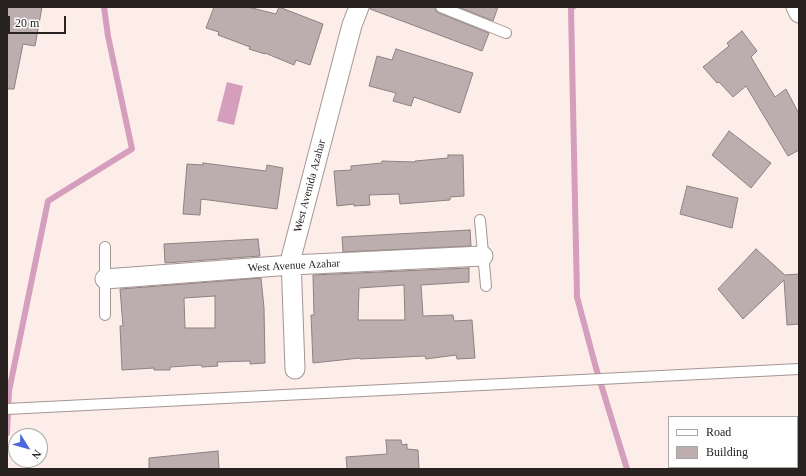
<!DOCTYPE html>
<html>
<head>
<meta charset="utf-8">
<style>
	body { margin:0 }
	#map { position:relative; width:806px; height:476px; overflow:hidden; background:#fcede9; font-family:Georgia,serif }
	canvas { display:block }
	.frame { position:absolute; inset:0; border:8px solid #282221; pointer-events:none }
	.legend { position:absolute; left:668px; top:416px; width:130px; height:52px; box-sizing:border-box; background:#fefefe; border:1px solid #a8a6a6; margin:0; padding:5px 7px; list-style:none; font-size:12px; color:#282221 }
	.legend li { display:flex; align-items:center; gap:8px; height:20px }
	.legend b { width:20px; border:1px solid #a8a6a6 }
	.north { position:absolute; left:8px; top:428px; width:40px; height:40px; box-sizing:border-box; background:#fefefe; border:1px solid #a8a6a6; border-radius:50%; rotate:127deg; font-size:11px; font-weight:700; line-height:16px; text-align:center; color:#282221 }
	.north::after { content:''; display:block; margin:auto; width:14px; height:18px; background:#4a67db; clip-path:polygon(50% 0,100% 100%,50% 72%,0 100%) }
	.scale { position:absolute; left:8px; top:16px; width:58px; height:18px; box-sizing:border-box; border:2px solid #282221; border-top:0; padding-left:5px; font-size:12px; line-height:14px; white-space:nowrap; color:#282221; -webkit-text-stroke:3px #fefefe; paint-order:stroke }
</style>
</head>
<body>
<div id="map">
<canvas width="806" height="476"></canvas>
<div class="frame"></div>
<ul class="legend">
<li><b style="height:5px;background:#fff"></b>Road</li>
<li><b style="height:11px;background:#bcadaf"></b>Building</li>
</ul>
<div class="north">N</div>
<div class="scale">20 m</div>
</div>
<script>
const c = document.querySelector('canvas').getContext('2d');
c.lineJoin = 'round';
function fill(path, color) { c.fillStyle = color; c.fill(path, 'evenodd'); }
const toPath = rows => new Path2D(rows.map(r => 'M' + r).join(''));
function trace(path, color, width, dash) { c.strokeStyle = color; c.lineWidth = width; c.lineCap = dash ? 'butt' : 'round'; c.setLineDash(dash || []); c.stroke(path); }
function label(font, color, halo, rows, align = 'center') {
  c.font = font + ' Georgia,serif'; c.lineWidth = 3.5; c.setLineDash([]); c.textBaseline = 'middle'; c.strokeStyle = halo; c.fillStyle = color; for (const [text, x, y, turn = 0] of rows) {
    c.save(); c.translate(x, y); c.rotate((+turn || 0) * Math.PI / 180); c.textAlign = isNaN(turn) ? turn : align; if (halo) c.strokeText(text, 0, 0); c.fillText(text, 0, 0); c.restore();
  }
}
const water = toPath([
	[227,82,243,86,234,125,217,121]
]);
const stream = toPath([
	[573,7,571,9,577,297,596,368,627,469],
	[7,433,9,391,48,201,132,149,108,36,104,7]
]);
const building = toPath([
	[7,7,42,7,35,46,23,44,14,89,7,89,7,7],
	[214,7,248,7,276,14,279,7,323,24,310,65,296,60,294,65,265,53,265,54,249,49,250,47,218,35,219,32,206,28,214,7],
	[370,7,435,7,436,11,439,13,489,33,482,51,370,9,370,7],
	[458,7,498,7,493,21,458,7],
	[742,31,757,51,751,57,775,97,786,89,799,114,799,150,788,156,746,86,733,97,719,82,717,83,703,67,729,46,727,43,742,31],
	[396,49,473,73,460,113,414,97,411,106,393,101,396,93,369,86,377,56,392,60,396,49],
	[729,131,771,163,751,188,712,155,729,131],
	[448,155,463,155,464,196,450,197,450,200,400,204,399,194,369,195,370,205,354,206,354,204,337,206,334,171,351,170,351,166,382,163,382,161,415,162,415,161,448,158,448,155],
	[203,163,266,171,267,165,283,168,277,209,201,199,200,215,183,214,187,164,203,165,203,163],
	[687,186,738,198,732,228,680,214,687,186],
	[470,230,471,246,343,252,342,237,470,230],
	[258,239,260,256,165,263,164,244,258,239],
	[756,249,785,275,799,274,799,324,787,325,784,280,743,319,718,289,756,249],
	[469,268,469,282,421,285,423,316,453,315,454,321,472,320,475,358,457,359,456,355,426,359,425,356,360,359,360,358,313,363,311,315,314,315,313,275,469,268],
	[404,285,405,320,358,320,359,288,404,285],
	[261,278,264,308,265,363,250,364,250,361,217,362,218,366,202,367,201,365,170,367,170,370,154,370,154,368,122,370,120,326,123,326,120,289,261,278],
	[215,296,215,328,185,328,184,298,215,296],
	[386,440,401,440,402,445,407,444,407,449,418,450,419,469,347,469,346,457,387,454,386,440],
	[218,451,219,469,149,469,149,458,218,451]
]);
const service = toPath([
	[441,7,506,33],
	[480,220,486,286],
	[105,247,105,315],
	[7,409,799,369]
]);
const minor = toPath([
	[796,7,799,13],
	[105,279,291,265,483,256],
	[295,369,291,258,352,25,359,7]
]);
const streetNames = [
	["West Avenida Azahar",310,186,-75],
	["West Avenue Azahar",294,266,-3]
];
fill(water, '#d49ebc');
trace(stream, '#d49ebc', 6);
fill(building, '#bcadaf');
trace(building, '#8e8182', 1);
trace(service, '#a49693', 12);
trace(minor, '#a49693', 21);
trace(service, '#fff', 10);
trace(minor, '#fff', 19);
label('11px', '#282221', '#fefefe', streetNames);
</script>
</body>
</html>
